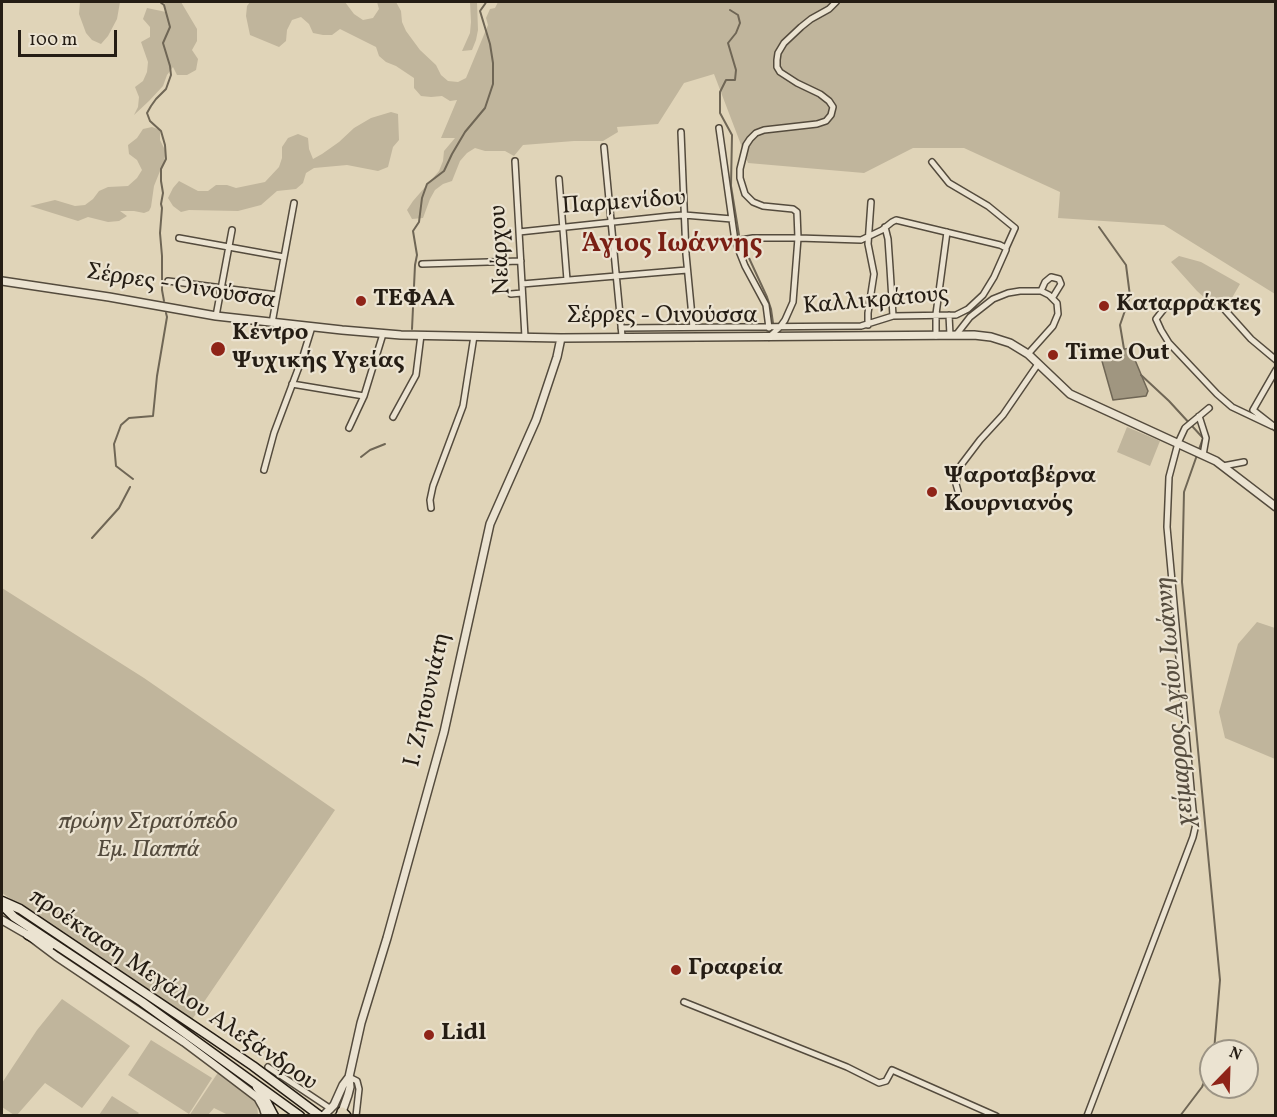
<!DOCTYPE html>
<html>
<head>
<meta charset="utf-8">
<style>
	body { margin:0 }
	#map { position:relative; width:1277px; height:1117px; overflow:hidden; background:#e0d4b8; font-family:Vollkorn,serif }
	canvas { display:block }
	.frame { position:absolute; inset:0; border:3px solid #251d14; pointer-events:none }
	.north { position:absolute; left:1199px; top:1039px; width:60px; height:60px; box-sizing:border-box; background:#ebe3d1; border:2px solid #9c9485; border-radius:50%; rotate:23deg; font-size:16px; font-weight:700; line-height:24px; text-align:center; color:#251d14 }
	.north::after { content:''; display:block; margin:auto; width:21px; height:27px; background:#8f2418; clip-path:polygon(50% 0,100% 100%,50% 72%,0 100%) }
	.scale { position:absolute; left:18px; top:30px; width:99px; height:27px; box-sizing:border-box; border:3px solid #251d14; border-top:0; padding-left:8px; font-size:18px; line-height:21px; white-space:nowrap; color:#251d14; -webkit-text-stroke:4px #ebe3d1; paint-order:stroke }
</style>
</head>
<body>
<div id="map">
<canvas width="1277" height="1117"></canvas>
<div class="frame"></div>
<div class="north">N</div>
<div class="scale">100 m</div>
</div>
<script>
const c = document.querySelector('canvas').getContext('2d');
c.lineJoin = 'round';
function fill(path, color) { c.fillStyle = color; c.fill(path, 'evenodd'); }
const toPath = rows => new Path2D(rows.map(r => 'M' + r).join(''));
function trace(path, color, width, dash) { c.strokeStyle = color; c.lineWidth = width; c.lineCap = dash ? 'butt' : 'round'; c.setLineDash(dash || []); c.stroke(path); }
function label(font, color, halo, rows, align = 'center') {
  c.font = font + ' Vollkorn,serif'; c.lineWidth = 4.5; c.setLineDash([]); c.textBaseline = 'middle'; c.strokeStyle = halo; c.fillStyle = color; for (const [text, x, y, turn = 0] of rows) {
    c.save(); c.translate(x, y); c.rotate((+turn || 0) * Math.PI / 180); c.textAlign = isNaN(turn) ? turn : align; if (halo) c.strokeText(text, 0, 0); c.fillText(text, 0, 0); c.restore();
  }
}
const green = toPath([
	[80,2,120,2,117,19,108,36,101,44,92,40,86,33,79,14],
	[164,2,181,2,197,29,197,41,192,50,198,59,196,70,187,75,177,75,173,67,167,75,163,86,149,101,134,115,138,107,139,97,135,87,143,81,147,72,148,62,141,42,150,37,150,27,143,19,147,8,166,12],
	[250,2,345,2,354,14,363,20,373,18,379,9,377,2,396,2,401,11,402,22,406,31,420,50,436,65,441,75,448,81,458,82,466,78,488,25,486,18,490,9,495,8,498,2,1275,2,1275,294,1164,225,1058,218,1060,192,964,148,913,148,864,173,748,163,714,74,684,83,658,124,617,127,618,132,603,141,574,141,523,145,514,156,505,151,485,151,475,148,467,153,460,161,452,181,443,184,435,190,430,199,423,218,412,219,407,210,413,201,439,171,443,161,444,151,455,138,441,138,457,100,450,101,442,96,431,97,421,96,414,88,414,78,396,66,386,62,379,56,376,47,340,29,332,35,323,35,313,33,309,24,301,17,292,20,287,30,286,41,279,47,250,35,246,16,247,6],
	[470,2,477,2,478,30,476,40,472,50,462,51,470,33,471,22],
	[391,112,398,114,399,140,393,147,388,167,378,171,347,165,314,168,306,173,303,183,296,189,277,191,261,205,238,211,189,210,181,212,173,206,168,198,173,188,179,181,198,191,208,191,216,185,227,185,236,188,265,182,279,167,282,158,282,147,288,138,298,134,308,138,309,149,313,159,322,154,339,142,354,128,371,118],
	[152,127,160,130,160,140,165,150,165,156,164,161,154,186,151,207,149,211,144,213,134,211,120,211,127,216,119,221,108,222,88,217,78,221,30,206,55,200,75,206,85,205,93,199,99,191,108,187,128,186,137,178,142,170,137,160,129,154,128,145,137,138,143,129],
	[1179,256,1201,262,1240,284,1225,310,1220,312,1197,291,1171,262],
	[1127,427,1160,441,1150,466,1117,452],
	[2,588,144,678,335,810,191,1021,2,893],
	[1257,622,1275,628,1275,759,1225,738,1219,712,1238,644],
	[62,999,130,1046,82,1108,45,1083,17,1115,14,1115,2,1107,2,1083,37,1030],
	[151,1040,212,1078,189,1114,128,1075],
	[219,1071,257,1103,258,1115,228,1115,214,1108,208,1115,189,1116],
	[112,1096,139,1113,137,1115,99,1115]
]);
const water = toPath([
	[1130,348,1148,391,1146,396,1113,400,1100,354,1130,348]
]);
const stream = toPath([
	[160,2,164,5,170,27,163,43,170,66,171,75,166,89,156,99,151,106,147,113,150,121,161,131,165,145,166,159,161,169,161,181,163,193,161,204,162,208,160,233,162,256,162,290,164,301],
	[730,10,738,15,740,23,736,33,728,43,736,70,735,80,726,80,720,92,720,113,732,135,731,186,739,235],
	[1099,227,1126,265,1130,296,1120,325,1124,349],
	[743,245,767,297,771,309,773,323],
	[412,329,415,265,417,255,413,231,419,222,422,198,427,184,444,171,452,154,465,132,485,108,493,84,493,63,490,44,480,11,485,4,486,2],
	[1141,375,1169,401,1203,438,1184,492,1182,582,1220,980,1214,1051],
	[361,457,370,450,385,444],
	[133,479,116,466,114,444,121,425,129,418,153,416,157,376,167,317,166,313],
	[92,538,119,508,130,487],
	[1180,1116,1202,1087,1211,1066]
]);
const minor = toPath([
	[719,128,735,241,745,266,766,305,769,328],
	[681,132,686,254,693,327],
	[604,147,622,336],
	[515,161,525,337],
	[932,162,949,183,988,206,1015,228,1006,248],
	[559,179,567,280],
	[885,227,888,239,890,268,893,316],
	[519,232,670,216,684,215,732,219],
	[179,238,284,257],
	[422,264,521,261],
	[168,281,277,295],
	[522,284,687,270],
	[1041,291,1045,282,1051,277,1059,279,1061,284,1053,297],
	[511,294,522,293],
	[1167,305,1156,319,1161,330,1169,343,1217,394,1232,407,1272,426],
	[1225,310,1251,339,1276,360],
	[949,315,950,335],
	[216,316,232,230],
	[272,323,294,203],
	[868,325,868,313,874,274,868,244,871,202],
	[621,328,861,326,893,316,956,315,968,309,983,295,994,277,1006,250,1006,248,1000,245,896,220,892,222,882,230,861,240,798,238,753,238,735,241],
	[956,335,970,317,993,299,1008,293,1020,291,1041,291,1049,295,1057,303,1058,314,1053,326,1028,354],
	[936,336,936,314,947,232],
	[769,337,780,327,785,320,793,302,798,238,797,212,793,209,763,206,753,202,745,194,740,178,740,169,746,145,750,139,756,133,764,130,817,124,826,121,831,115,833,107,829,101,820,94,797,83,780,72,777,67,777,60,778,53,784,43,801,27,811,19,829,9,836,2],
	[1276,370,1253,410,1276,428],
	[292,384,364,396],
	[1199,416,1206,438,1203,455],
	[393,417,416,375,421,335],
	[349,428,364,396,383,334],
	[1223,466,1244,462],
	[264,470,274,433,303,356,312,327],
	[958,491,956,484,958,469,980,440,1003,415,1038,364],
	[431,508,430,500,433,486,463,406,474,336],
	[684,1002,847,1067,879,1083,886,1081,892,1070,996,1116],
	[268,1067,331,1109],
	[349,1077,357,1081,359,1089,356,1116],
	[1087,1116,1193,837,1196,824,1193,810,1167,527,1169,477,1178,443,1185,428,1209,408]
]);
const tertiary = toPath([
	[2,281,109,297,216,316,342,330,401,335,561,338,974,335,991,337,1010,343,1028,354,1070,394,1216,461,1276,507],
	[2,920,28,935,56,956,184,1042,212,1063,258,1098,263,1107,266,1116],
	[323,1116,334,1105,343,1085,349,1077],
	[339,1116,342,1112,348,1095,350,1087,349,1077,361,1023,387,938,444,732,490,524,536,420,557,357,561,338]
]);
const secondary = toPath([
	[2,901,20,909,212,1038,253,1066,320,1116],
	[2,905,14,917,142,1002,300,1116],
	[28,935,50,946],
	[257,1087,264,1097,274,1116]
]);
const primary = toPath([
	[342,1112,346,1116]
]);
const markers = [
	[361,301,6,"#8f2418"],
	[1104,306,6,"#8f2418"],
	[218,349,8,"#8f2418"],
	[1053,355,6,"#8f2418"],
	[932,492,6,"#8f2418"],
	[676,970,6,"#8f2418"],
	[429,1035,6,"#8f2418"]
];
const streetNames = [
	["Παρμενίδου",624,204,-4],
	["Νεάρχου",502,250,-93],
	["Σέρρες - Οινούσσα",181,288,9],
	["Καλλικράτους",876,302,-5],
	["Σέρρες - Οινούσσα",662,318],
	["Ι. Ζητουνιάτη",429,700,-77],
	["προέκταση Μεγάλου Αλεξάνδρου",172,991,34]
];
const poiNames = [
	["ΤΕΦΑΑ",373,301],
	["Καταρράκτες",1116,306],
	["Κέντρο",232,335],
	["Ψυχικής Υγείας",232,363],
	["Time Out",1065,355],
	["Ψαροταβέρνα",944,478],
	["Κουρνιανός",944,506],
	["Γραφεία",688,970],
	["Lidl",441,1035]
];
const parkNames = [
	["πρώην Στρατόπεδο",148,824],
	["Εμ. Παππά",148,852]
];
const waterNames = [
	["χείμαρρος Αγίου Ιωάννη",1177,701,-95]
];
const quarterNames = [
	["Άγιος Ιωάννης",672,246]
];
fill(green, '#c0b59c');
fill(water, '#a09680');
trace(water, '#6f6655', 1.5);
trace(stream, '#6f6655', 2);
trace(minor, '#544b3d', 8);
trace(tertiary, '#544b3d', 10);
trace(secondary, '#251d14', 11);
trace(primary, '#251d14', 12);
trace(minor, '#ebe3d1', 5);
trace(tertiary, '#ebe3d1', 7);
trace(secondary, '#ebe3d1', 8);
trace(primary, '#e0d4b8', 9);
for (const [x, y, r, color] of markers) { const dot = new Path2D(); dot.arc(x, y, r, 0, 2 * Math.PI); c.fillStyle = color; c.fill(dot); trace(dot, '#ebe3d1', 2); }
label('24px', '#251d14', '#ebe3d1', streetNames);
label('bold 24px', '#251d14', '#ebe3d1', poiNames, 'left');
label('italic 24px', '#544b3d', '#ebe3d1', parkNames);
label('italic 26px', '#564d3f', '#ebe3d1', waterNames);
label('bold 27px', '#7a1f14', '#ebe3d1', quarterNames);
</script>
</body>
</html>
